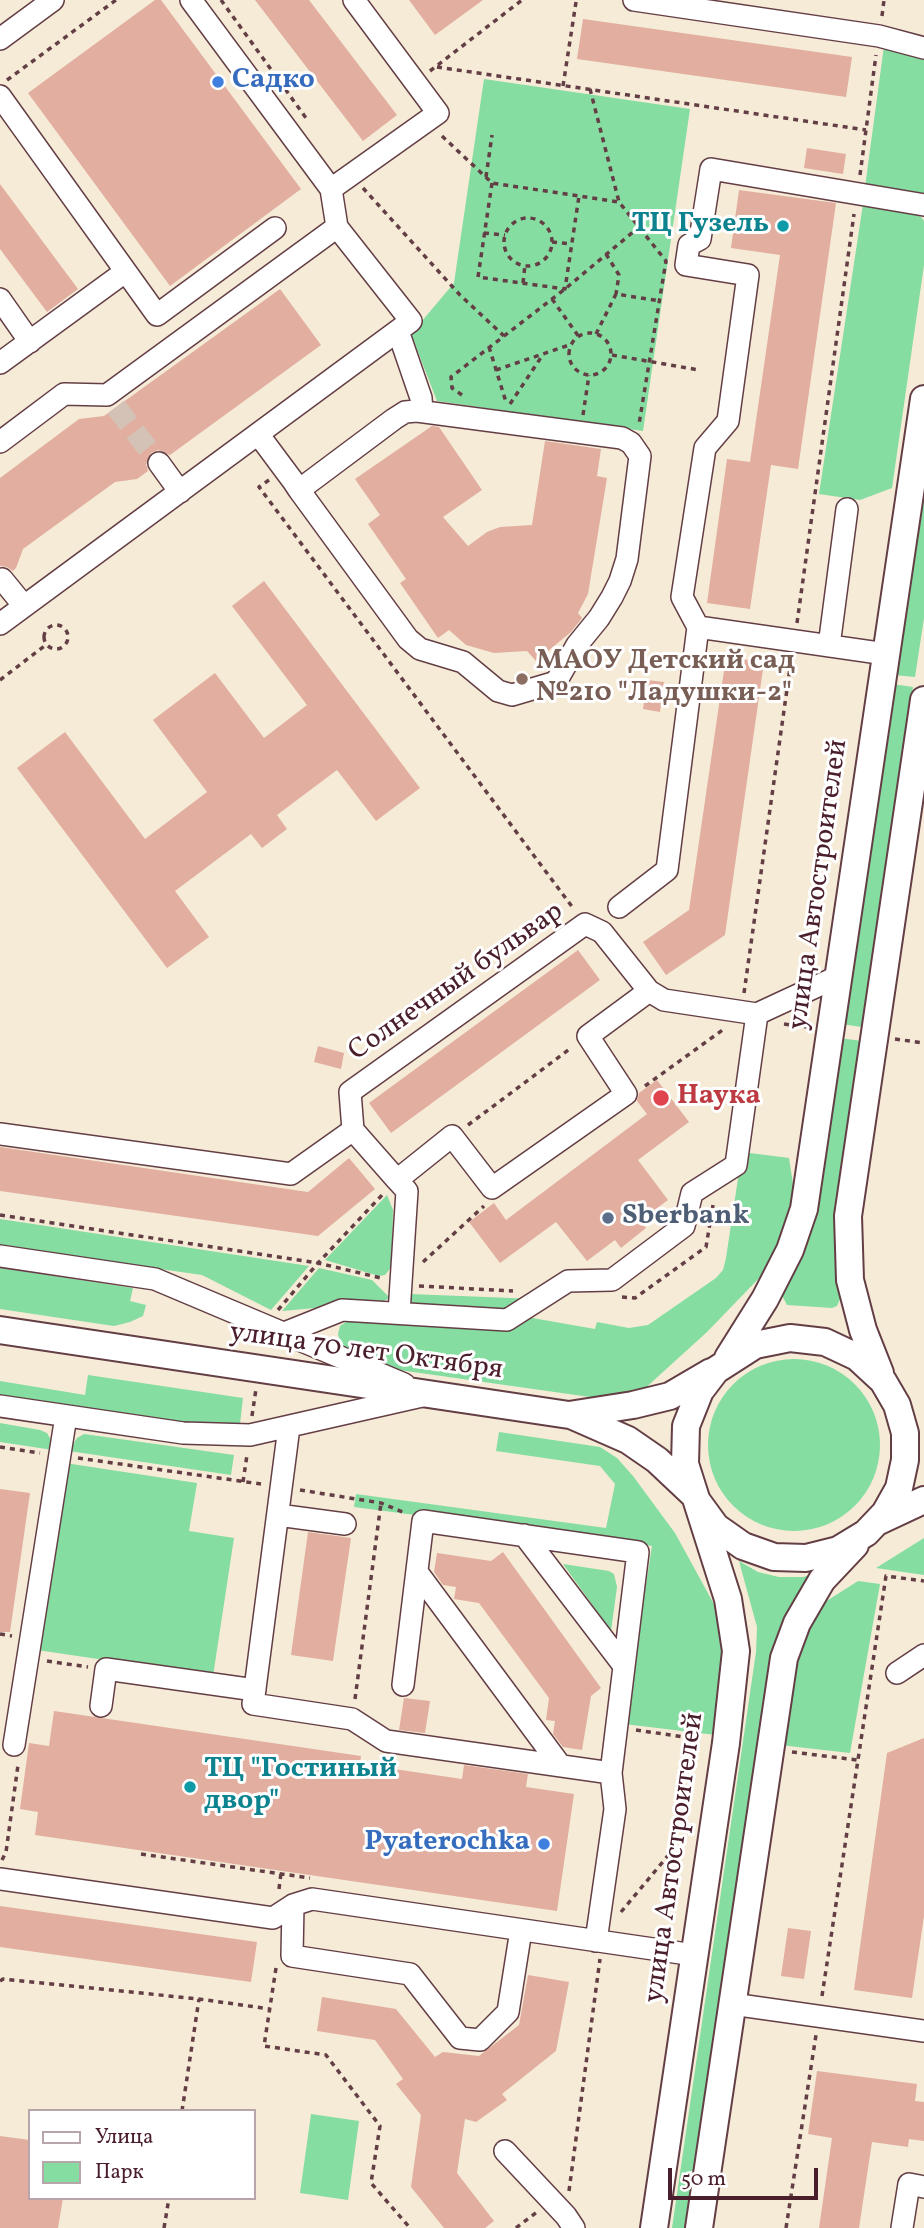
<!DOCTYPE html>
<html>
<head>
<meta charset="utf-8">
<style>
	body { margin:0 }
	#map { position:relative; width:924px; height:2228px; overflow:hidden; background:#f5ebd7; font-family:Vollkorn,serif }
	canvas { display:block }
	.legend { position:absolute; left:28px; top:2109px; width:228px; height:91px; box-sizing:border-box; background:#fff; border:2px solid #b7a5aa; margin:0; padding:9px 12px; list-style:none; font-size:21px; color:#4a1f2b }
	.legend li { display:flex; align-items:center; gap:14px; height:35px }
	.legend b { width:35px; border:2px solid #b7a5aa }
	.scale { position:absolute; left:668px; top:2168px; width:150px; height:32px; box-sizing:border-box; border:4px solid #4a1f2b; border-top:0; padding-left:9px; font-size:21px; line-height:24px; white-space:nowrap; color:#4a1f2b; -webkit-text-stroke:5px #fff; paint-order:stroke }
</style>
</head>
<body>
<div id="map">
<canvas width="924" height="2228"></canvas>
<ul class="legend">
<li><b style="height:9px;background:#fff"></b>Улица</li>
<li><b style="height:19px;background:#85dda1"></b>Парк</li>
</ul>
<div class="scale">50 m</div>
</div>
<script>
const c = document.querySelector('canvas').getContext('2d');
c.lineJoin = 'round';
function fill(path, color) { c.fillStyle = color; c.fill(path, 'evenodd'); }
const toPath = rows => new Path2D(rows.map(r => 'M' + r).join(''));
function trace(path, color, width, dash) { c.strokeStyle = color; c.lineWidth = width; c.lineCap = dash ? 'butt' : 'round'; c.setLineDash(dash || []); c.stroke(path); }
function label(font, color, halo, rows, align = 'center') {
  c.font = font + ' Vollkorn,serif'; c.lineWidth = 6; c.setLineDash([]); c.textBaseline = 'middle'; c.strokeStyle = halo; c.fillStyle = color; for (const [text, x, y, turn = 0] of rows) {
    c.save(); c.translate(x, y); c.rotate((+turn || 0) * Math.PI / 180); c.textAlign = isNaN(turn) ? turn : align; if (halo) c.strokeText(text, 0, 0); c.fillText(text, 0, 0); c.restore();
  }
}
const green = toPath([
	[884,46,924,59,924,193,921,195,865,187],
	[484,79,690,109,643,431,437,401,411,334,454,283],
	[863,204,911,211,921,217,924,221,924,265,892,488,860,500,819,494],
	[924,480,924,618,915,677,894,675],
	[892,684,913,687,862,1027,841,1024],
	[839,1038,862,1041,834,1221,840,1282,840,1299,837,1306,832,1308,787,1305,782,1295,782,1288],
	[742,1152,789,1158,795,1197,775,1255,764,1273,707,1332,641,1392,597,1398,399,1370,369,1362,343,1348,340,1343,338,1334,340,1326,352,1318,521,1316,595,1329,597,1322,629,1328,648,1325,716,1278,723,1270,726,1258],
	[387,1195,393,1210,392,1264,389,1270,385,1275,379,1276,325,1260],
	[0,1219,309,1266,271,1310,202,1275,0,1246],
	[0,1268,133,1288,130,1301,146,1305,143,1316,130,1322,114,1326,0,1309],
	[319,1268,372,1280,390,1298,381,1302,282,1311],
	[410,1294,536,1299,491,1313,411,1306,407,1296],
	'708 1445a86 86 0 1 1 172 0a86 86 0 1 1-172 0Z',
	[88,1375,243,1398,240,1424,179,1427,0,1400,0,1381,85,1395],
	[0,1423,40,1430,47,1433,51,1440,53,1450,0,1442],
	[499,1432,600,1447,617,1458,633,1476,675,1533,715,1606,720,1629,723,1676,716,1735,624,1724,652,1546,354,1507,356,1494,606,1528,615,1484,600,1466,496,1451],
	[84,1434,234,1455,231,1475,69,1451,77,1438],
	[65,1463,197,1483,189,1531,234,1538,213,1676,37,1650],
	[924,1538,924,1575,876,1568],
	[739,1561,758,1572,779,1577,803,1577,810,1575,694,2228,672,2228,756,1652,757,1627],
	[563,1564,609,1571,614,1574,617,1587,611,1631],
	[858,1581,880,1584,850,1753,780,1745,788,1692,806,1629,813,1615,825,1602],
	[311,2114,359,2121,348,2200,300,2193]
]);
const building = toPath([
	[155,0,161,0,301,189,170,286,28,93],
	[255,0,309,0,397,115,363,141],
	[409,0,483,0,435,35],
	[583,19,852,57,846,97,577,59],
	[807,148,846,154,843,174,804,168],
	[0,184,78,289,47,312,0,249],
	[739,190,836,203,798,469,771,465,750,609,707,603,727,459,750,462,780,255,731,248],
	[280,289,321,345,170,455,158,450,151,453,146,464,148,471,137,479,115,482,23,549,16,568,13,571,7,567,0,566,0,478,79,419,104,416],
	[432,426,439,427,482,490,443,517,468,546,487,532,500,527,532,525,545,441,601,449,597,476,607,478,588,594,578,613,582,618,571,632,536,661,527,651,494,653,466,645,449,630,438,638,400,583,406,579,368,524,380,515,355,479],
	[264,581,420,788,376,821,337,770,277,815,287,829,262,848,251,834,175,891,209,937,167,968,17,768,65,732,145,839,207,792,153,720,215,673,264,738,307,705,232,606],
	[726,657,764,662,725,935,666,975,643,942,689,910],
	[647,680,664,682,660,712,643,709],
	[578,950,600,980,391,1133,369,1103],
	[318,1046,344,1053,341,1069,314,1062],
	[657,1080,689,1122,638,1160,668,1200,640,1221,646,1228,621,1248,615,1240,587,1261,556,1222,500,1263,469,1222,494,1203,506,1220,647,1114,637,1101,639,1093],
	[0,1147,308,1192,349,1158,375,1189,318,1236,0,1191],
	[0,1489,30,1493,10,1632,0,1632],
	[308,1532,351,1538,333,1661,291,1655],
	[503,1552,601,1688,591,1696,582,1750,563,1747,553,1734,555,1721,546,1720,549,1698,479,1603,454,1599,456,1587,443,1585,434,1572,437,1553,491,1561],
	[404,1698,430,1701,425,1733,399,1730],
	[54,1711,361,1756,360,1764,462,1779,464,1765,528,1774,526,1787,574,1794,557,1911,35,1835,38,1812,20,1809,29,1743,49,1746],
	[924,1738,924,1916,912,1998,854,1990,887,1753],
	[0,1906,257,1942,251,1982,0,1947],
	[788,1928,811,1931,804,1979,781,1976],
	[528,1975,569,1982,556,2051,502,2094,507,2100,476,2122,465,2119,457,2173,494,2221,485,2228,444,2228,411,2187,421,2115,396,2084,403,2079,375,2040,317,2031,322,1997,396,2009,435,2057,443,2052,479,2056,519,2025],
	[817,2071,917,2084,915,2101,924,2102,924,2141,909,2139,908,2147,872,2142,859,2228,819,2228,832,2138,808,2134],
	[0,2136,30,2140,30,2198,63,2198,58,2228,0,2228]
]);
const minorTunnel = toPath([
	[116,407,159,463]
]);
const path = toPath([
	[221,0,306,118],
	[882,16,884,0],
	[437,67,866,130],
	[430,71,522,0],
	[7,80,116,0],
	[563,86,576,2,574,0],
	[590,89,619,202,666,261,639,424],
	[442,136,492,183,619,202],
	[860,175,876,55],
	[486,177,492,135],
	[492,183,478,277,565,289,579,196],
	[363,188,460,295,504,336],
	'504 242a24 24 0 1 1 48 0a24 24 0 1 1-48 0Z',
	[484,233,505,235],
	[552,242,571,244],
	[606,254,619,275,616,294],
	[523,283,525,265],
	[552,299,579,337],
	'569 354a21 21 0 1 1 42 0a21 21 0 1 1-42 0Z',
	[596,334,616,294,660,301],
	[489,347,506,402],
	[612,355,699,370],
	[496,370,572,344],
	[462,395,452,388,451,377,565,289,639,227],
	[510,404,542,356],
	[583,415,589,375],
	[269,480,259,487,573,908],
	[797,623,854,214],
	'44 637a12 12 0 1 1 24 0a12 12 0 1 1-24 0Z',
	[0,680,47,644],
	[744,993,791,661],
	[784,1024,807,1027],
	[895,1039,924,1043],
	[645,1086,724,1029],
	[468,1125,571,1048],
	[0,1215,318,1263,381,1278],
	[423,1262,484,1206],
	[419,1286,513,1291],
	[622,1297,635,1298,706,1247,713,1205],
	[278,1310,318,1263,383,1194],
	[252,1416,256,1389],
	[0,1447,40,1453],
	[78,1458,261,1484],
	[243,1482,247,1455],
	[300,1490,381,1503,405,1513],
	[0,1634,12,1636],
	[47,1661,88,1667],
	[355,1699,381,1503],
	[636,1730,705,1740],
	[792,1752,857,1760],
	[141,1854,310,1878],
	[2,1860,6,1852,18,1765],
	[279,1889,281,1873],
	[621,1912,671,1852,688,1738],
	[276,1968,264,2046,326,2055,380,2126,371,2183,410,2228],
	[0,1981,3,1979,199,1999,270,2009],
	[822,1996,886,1576,924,1581],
	[182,2111,199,1999],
	[569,2191,600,1959],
	[164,2228,169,2198],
	[516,2228,537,2212],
	[786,2228,816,2035]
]);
const minor = toPath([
	[634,0,879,36,924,48],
	[0,39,53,0],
	[0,96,157,315,275,228],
	[331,189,438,113,354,0],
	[0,299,30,342],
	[398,331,421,398,422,411],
	[0,363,118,277],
	[258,434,293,481,299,490,408,639,420,649,463,662,498,691,512,695,556,682,577,645,599,618,612,597,620,581,627,559,640,456,631,443,622,438,417,411,405,412,394,419,299,490],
	[0,442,64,394,107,395,337,227],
	[159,463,180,492],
	[2,579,24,606],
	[0,624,411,321,337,227,331,189,191,0],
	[698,627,886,654],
	[829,646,847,509],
	[619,907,667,870,698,627,682,597,705,448,728,421,748,275,686,265,689,245,700,239,711,169,924,205],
	[353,1130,397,1180],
	[0,1134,291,1174,353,1130,350,1092,585,924,602,932,649,991,664,1000,757,1014,839,976],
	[0,1256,155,1279,404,1384],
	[399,1313,407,1191,397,1180,452,1136,492,1188,626,1094,588,1036,649,991],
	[282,1334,342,1310,507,1320,568,1281,612,1280,684,1226,692,1193,736,1165,757,1014],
	[0,1406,183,1433,250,1435,422,1396],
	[289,1427,253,1704,352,1719,386,1741,611,1773,615,1809,596,1941],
	[278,1515,345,1524],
	[524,1535,624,1666],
	[417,1572,560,1765],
	[897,1673,924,1655],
	[403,1685,423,1521,638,1552,611,1773],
	[101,1706,106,1669,255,1690],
	[14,1745,66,1416],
	[0,1879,273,1918,293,1905,312,1899,694,1955],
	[293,1905,292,1956,410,1974,460,2038,480,2040,508,2012,521,1930],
	[732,2004,924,2031],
	[505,2151,566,2216,574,2228],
	[902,2228,909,2184,924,2187]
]);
const major = toPath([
	[0,1330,569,1415,633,1405,670,1396,711,1372],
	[728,1358,765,1299,790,1250,804,1209,924,399],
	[880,1373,863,1330,850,1280,848,1216,924,700],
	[571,1415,628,1440,657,1460,692,1493],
	[877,1522,924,1500],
	[654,2228,726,1743,736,1651,728,1599,685,1464,686,1426,700,1391,716,1370,755,1345,790,1338,825,1342,857,1357,883,1381,897,1405,905,1433,905,1460,899,1488,885,1513,866,1533,838,1550,806,1558,774,1557,743,1546,716,1527,697,1501],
	[699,2228,784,1658,797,1623,822,1580,855,1545]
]);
const markers = [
	[218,82,7,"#3f7fe0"],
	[783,226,7,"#0f9aa8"],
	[522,679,7,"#8d6e63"],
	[661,1098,9,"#e0444e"],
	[608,1218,7,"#5c6f8a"],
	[190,1787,7,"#0f9aa8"],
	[544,1844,7,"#3f7fe0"]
];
const shopNames = [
	["Садко",232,82],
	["Pyaterochka",530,1844,"right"]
];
const cultureNames = [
	["ТЦ Гузель",769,226],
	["ТЦ \"Гостиный",204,1771,"left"],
	["двор\"",204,1803,"left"]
];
const educationNames = [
	["МАОУ Детский сад",536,663],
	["№210 \"Ладушки-2\"",536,695]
];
const streetNames = [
	["улица Автостроителей",820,885,-82],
	["Солнечный бульвар",457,983,-35],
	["улица 70 лет Октября",366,1353,8],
	["улица Автостроителей",676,1858,-82]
];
const healthNames = [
	["Наука",677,1098]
];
const serviceNames = [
	["Sberbank",622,1218]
];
fill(green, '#85dda1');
fill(building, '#e2aea0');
trace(minorTunnel, '#d3c2b5', 21, [21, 10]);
trace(minor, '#643e45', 24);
trace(major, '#643e45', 30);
trace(path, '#643e45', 3.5, [5, 5]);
trace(minor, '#fff', 21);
trace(major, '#fff', 26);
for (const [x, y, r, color] of markers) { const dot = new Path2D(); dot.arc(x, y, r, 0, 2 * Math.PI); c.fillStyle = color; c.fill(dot); trace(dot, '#fff', 2.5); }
label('bold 28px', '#366cbe', '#fff', shopNames, 'left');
label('bold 28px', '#0d838f', '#fff', cultureNames, 'right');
label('bold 28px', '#785e54', '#fff', educationNames, 'left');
label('28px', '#4a1f2b', '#fff', streetNames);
label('bold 28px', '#be3a42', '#fff', healthNames, 'left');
label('bold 28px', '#4e5e75', '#fff', serviceNames, 'left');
</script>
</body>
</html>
